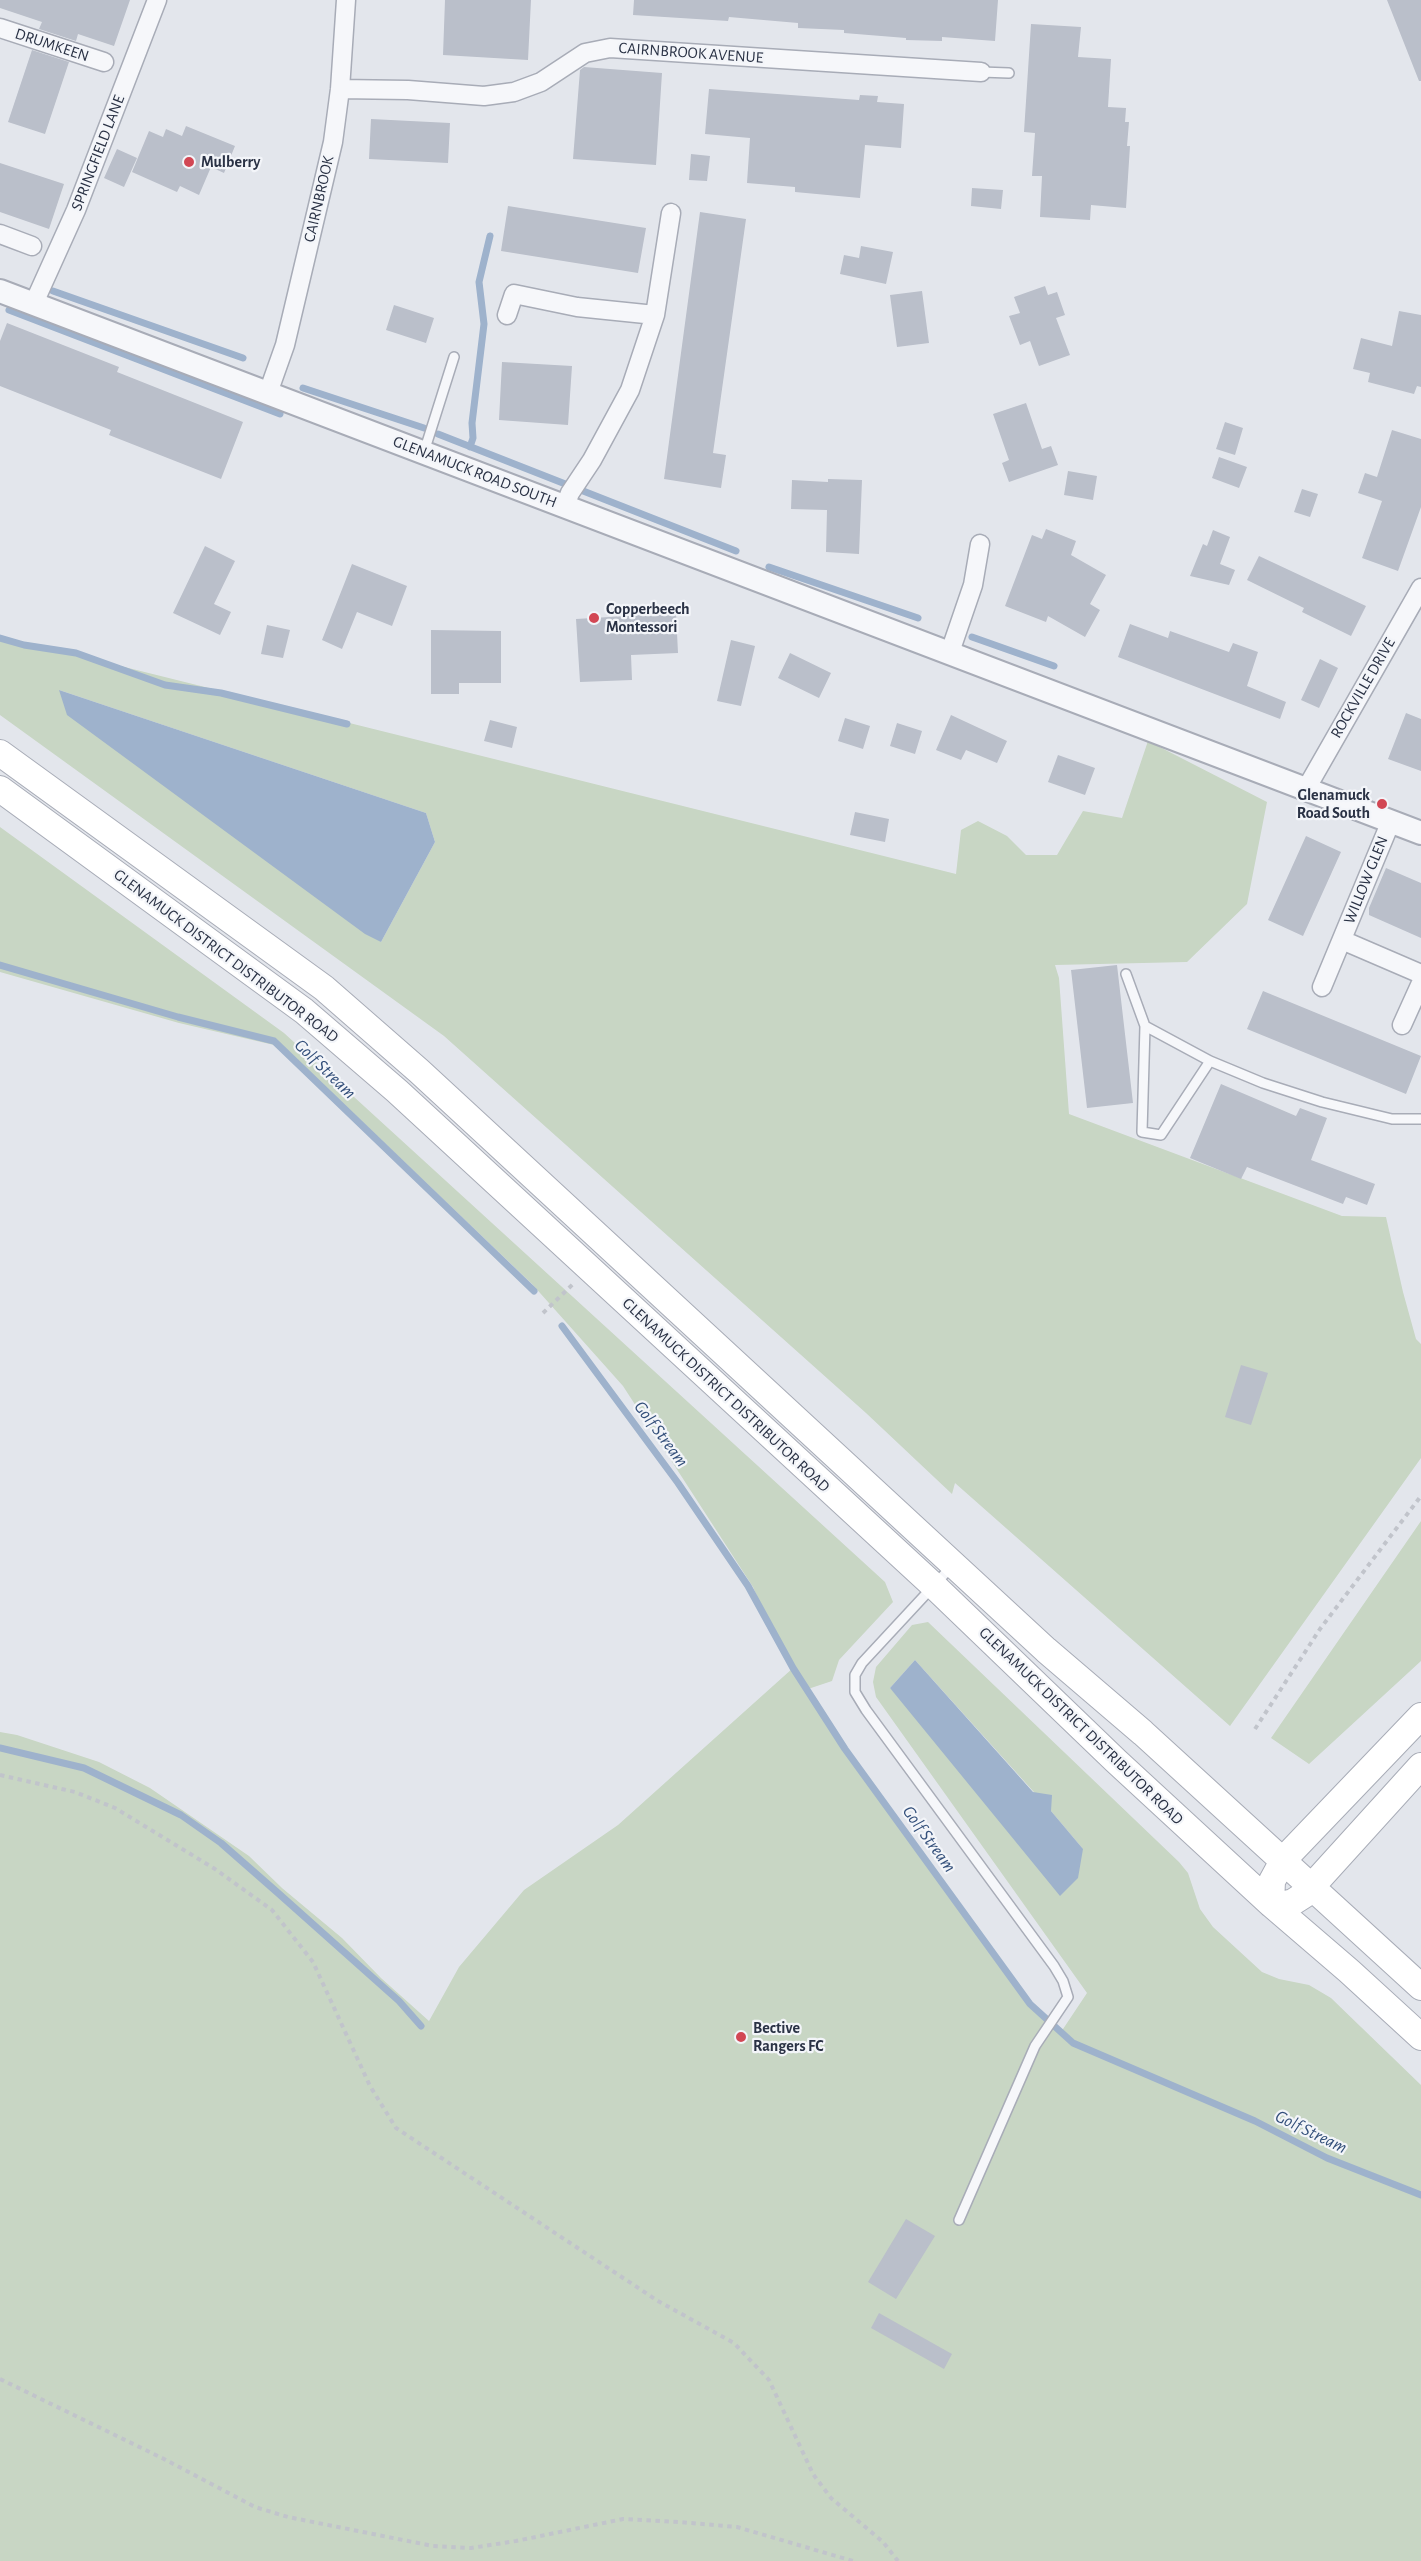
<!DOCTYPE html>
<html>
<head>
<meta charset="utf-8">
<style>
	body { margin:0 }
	canvas { display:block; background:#e3e6ec }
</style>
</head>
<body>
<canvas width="1421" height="2561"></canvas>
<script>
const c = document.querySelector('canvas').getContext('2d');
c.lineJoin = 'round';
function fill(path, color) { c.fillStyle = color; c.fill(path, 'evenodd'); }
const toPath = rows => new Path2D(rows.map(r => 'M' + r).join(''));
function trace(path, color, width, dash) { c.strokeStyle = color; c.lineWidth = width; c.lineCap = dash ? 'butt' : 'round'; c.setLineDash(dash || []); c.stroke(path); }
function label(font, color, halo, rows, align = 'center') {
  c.font = font + ' "Alegreya Sans",sans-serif'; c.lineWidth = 4.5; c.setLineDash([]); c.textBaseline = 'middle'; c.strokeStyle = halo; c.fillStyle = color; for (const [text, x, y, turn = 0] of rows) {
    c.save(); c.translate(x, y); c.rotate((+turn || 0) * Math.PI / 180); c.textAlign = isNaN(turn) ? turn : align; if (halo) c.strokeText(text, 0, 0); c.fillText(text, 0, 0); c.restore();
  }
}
const green = toPath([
	[0,636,956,874,961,830,978,821,1007,836,1026,855,1057,855,1083,811,1122,818,1148,741,1267,802,1247,904,1187,962,1055,965,1059,978,1069,1114,1342,1216,1386,1217,1403,1292,1416,1339,1421,1344,1421,1458,1230,1726,955,1483,952,1494,866,1413,444,1036,0,715],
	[59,690,426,813,435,842,381,942],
	[0,827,284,1033,885,1582,893,1602,839,1660,832,1681,808,1689,845,1749,1030,2004,1061,2032,1087,1993,876,1697,873,1682,876,1667,912,1625,928,1622,1179,1862,1188,1873,1200,1909,1213,1927,1262,1972,1279,1979,1309,1985,1331,1998,1421,2085,1421,2561,0,2561,0,1732,17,1735,99,1762,150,1788,249,1856,282,1888,342,1938,381,1978,429,2021,459,1967,524,1890,618,1825,793,1668,773,1633,753,1587,623,1386,532,1284,278,1041,274,1045,179,1023,0,972],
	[915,1660,1051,1811,1083,1849,890,1688],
	[1421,1521,1421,1661,1309,1764,1271,1738]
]);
const water = toPath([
	[59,690,426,813,435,842,381,942,365,934,67,715],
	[915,1660,1033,1792,1052,1795,1051,1811,1083,1849,1078,1878,1060,1896,890,1688]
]);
const stream = toPath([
	[53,291,243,358],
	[9,310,280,414],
	[303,388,424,428],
	[438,434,736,551],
	[470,447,473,438,472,423,484,324,479,282,490,236],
	[769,567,918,618],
	[972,637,1054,666],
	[0,638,24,645,76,653,165,685,221,693,347,724],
	[0,965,178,1017,274,1041,534,1291],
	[562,1326,678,1483,748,1586,793,1668,845,1749,1030,2004,1073,2043,1255,2121,1327,2158,1421,2195],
	[0,1748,84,1768,181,1815,221,1843,278,1893,399,2001,421,2026]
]);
const building = toPath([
	[0,0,130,0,114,46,78,34,76,41,39,29,42,22,0,8],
	[445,0,531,0,528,60,443,55],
	[634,0,998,0,995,41,942,37,942,41,906,40,906,38,844,33,844,30,798,28,798,23,729,17,728,21,633,15],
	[1387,0,1421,0,1421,81,1419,81],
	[1031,24,1081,27,1078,57,1111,59,1108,107,1126,108,1125,122,1129,122,1127,146,1130,146,1126,208,1091,205,1090,220,1040,217,1042,176,1032,176,1035,133,1024,132],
	[32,50,69,62,45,134,8,122],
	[584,67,662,73,656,165,573,159,580,70],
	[709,89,859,100,860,95,878,96,877,102,904,104,901,148,865,145,860,198,795,192,795,187,747,183,750,138,705,134],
	[371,119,450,123,448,163,369,159],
	[186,126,235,146,224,173,211,167,199,195,180,186,177,192,132,172,149,131,163,137,166,129,182,136],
	[117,149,137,158,124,187,104,178],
	[691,154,710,156,707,181,689,180],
	[0,163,64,184,49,229,0,212],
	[972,188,1003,190,1001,209,971,206],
	[508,206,646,228,638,273,501,251],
	[700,212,746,219,713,453,726,455,721,488,664,479],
	[861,246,893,252,886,284,840,274,844,255,859,258],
	[1045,286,1048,295,1057,292,1065,315,1056,318,1070,355,1039,366,1030,341,1020,345,1009,316,1020,313,1014,297],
	[922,291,929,343,897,347,890,295],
	[394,305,434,318,426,343,386,330],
	[1399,311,1421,315,1421,387,1417,386,1414,394,1368,382,1370,373,1353,369,1361,338,1392,346],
	[7,323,119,367,117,372,243,422,221,479,109,435,111,430,0,386,0,341],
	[502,362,572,366,568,425,499,420],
	[1026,403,1042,449,1051,446,1058,465,1009,482,1002,463,1009,460,993,414],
	[1225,422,1243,428,1235,455,1216,449],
	[1392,430,1421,439,1421,507,1398,571,1362,558,1382,501,1358,493,1365,473,1377,477],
	[1219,457,1247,467,1239,488,1212,478],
	[1068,471,1097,476,1093,500,1064,495],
	[828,479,862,480,859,554,826,552,827,510,791,509,792,480,828,482],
	[1302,489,1318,494,1310,517,1294,512],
	[1046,529,1076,541,1071,555,1106,575,1090,604,1100,610,1085,637,1048,616,1046,622,1005,606,1032,535,1042,539],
	[1213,530,1230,537,1220,564,1235,570,1229,585,1190,576,1203,544,1207,546],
	[205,546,235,561,214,604,231,612,220,635,173,613],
	[1259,556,1366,606,1351,636,1302,612,1304,608,1247,580],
	[352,564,407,586,392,626,357,612,342,649,322,640],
	[676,613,678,653,631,655,632,680,580,682,576,619],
	[1130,624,1168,638,1170,631,1229,652,1233,643,1258,652,1247,686,1286,702,1280,719,1118,657],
	[267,625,290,630,283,658,261,654],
	[431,630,501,631,501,683,459,683,459,694,431,694],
	[731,640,755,646,741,706,717,701],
	[790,653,831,673,819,698,778,678],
	[1320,659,1338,668,1319,708,1301,700],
	[1406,713,1421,719,1421,771,1388,759],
	[951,715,1007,741,997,763,966,750,961,760,936,750],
	[845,718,870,726,863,749,838,741],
	[490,720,517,727,512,748,484,741],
	[897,723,922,731,915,754,890,746],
	[1058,755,1095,768,1085,795,1048,782],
	[855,812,889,819,885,842,850,835],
	[1306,836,1341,852,1303,936,1268,920],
	[1386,868,1421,883,1421,938,1369,915,1369,908],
	[1117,965,1133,1103,1087,1108,1071,970],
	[1263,991,1421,1056,1406,1094,1247,1029],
	[1221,1084,1296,1116,1300,1108,1327,1118,1311,1160,1375,1184,1367,1205,1346,1197,1343,1204,1247,1167,1241,1179,1190,1158],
	[1241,1365,1268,1373,1251,1425,1225,1417],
	[906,2219,935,2236,896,2299,868,2282],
	[879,2313,952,2354,944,2369,871,2328]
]);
const path = toPath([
	[543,1313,573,1284],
	[1255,1729,1320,1629,1421,1496],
	[0,1775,75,1792,115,1808,215,1869,272,1910,313,1962,370,2086,396,2128,658,2301,734,2343,769,2380,813,2474,831,2498,883,2542,898,2561],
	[0,2379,164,2459,255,2507,288,2517,433,2546,471,2548,516,2541,623,2519,679,2522,737,2527,853,2561]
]);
const service = toPath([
	[981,72,1009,73],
	[424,452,454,357],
	[1126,974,1145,1026,1210,1061,1263,1083,1322,1102,1392,1119,1421,1119],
	[1145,1026,1142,1132,1161,1135,1210,1061],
	[952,1566,862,1663,855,1675,855,1692,866,1710,1054,1966,1063,1981,1068,1997,1035,2046,959,2220]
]);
const minor = toPath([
	[0,28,104,62],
	[340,89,408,90,484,96,514,92,541,82,585,53,610,48,981,72],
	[0,234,32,246],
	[34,303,76,210,157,0],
	[507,315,514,294,577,307,655,315],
	[268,393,285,345,333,142,340,89,346,0],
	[565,506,570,493,592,460,630,390,655,315,671,213],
	[950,652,973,585,980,544],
	[1306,789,1421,588],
	[1342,940,1421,974],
	[1322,987,1391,821],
	[1402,1025,1421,983]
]);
const tertiary = toPath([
	[0,291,1421,833]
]);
const secondary = toPath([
	[0,753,324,988,419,1071,1046,1650,1143,1733,1421,1987],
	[0,789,304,1011,397,1091,934,1586,1116,1761,1271,1904,1349,1971,1421,2037],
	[1271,1904,1272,1881,1284,1859,1421,1716],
	[1271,1904,1282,1905,1293,1902,1304,1895,1421,1766]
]);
const markers = [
	[189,162,6,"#d24754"],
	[594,618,6,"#d24754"],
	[1382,804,6,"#d24754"],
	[741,2037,6,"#d24754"]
];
const streetNames = [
	["DRUMKEEN",52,45,18],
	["CAIRNBROOK AVENUE",691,53,4],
	["SPRINGFIELD LANE",98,153,-69],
	["CAIRNBROOK",319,199,-77],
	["GLENAMUCK ROAD SOUTH",475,472,21],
	["ROCKVILLE DRIVE",1363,688,-60],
	["WILLOW GLEN",1366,880,-68],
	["GLENAMUCK DISTRICT DISTRIBUTOR ROAD",226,956,37],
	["GLENAMUCK DISTRICT DISTRIBUTOR ROAD",726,1395,43],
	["GLENAMUCK DISTRICT DISTRIBUTOR ROAD",1081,1726,44]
];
const poiNames = [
	["Mulberry",201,162],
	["Copperbeech",606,609],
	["Montessori",606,627],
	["Glenamuck",1370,795,"right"],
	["Road South",1370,813,"right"],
	["Bective",753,2028],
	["Rangers FC",753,2046]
];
const waterNames = [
	["Golf Stream",325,1069,44],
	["Golf Stream",661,1434,53],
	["Golf Stream",929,1839,54],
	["Golf Stream",1311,2132,26]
];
fill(green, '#c8d6c4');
fill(water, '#9eb2cc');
trace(stream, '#9eb2cc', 7);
fill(building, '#babfca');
trace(service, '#a8acb7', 12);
trace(minor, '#a8acb7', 21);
trace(tertiary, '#a8acb7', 26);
trace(secondary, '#a8acb7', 28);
trace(path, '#c1c4cb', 4, [4.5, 4.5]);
trace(service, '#f6f7fa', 9);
trace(minor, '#f6f7fa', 18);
trace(tertiary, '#f6f7fa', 22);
trace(secondary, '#fff', 26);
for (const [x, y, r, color] of markers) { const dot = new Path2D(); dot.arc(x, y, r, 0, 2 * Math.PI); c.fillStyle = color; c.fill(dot); trace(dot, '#f3f5f9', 2); }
label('16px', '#2a3245', '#f3f5f9', streetNames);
label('bold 16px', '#2a3245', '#f3f5f9', poiNames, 'left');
label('italic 18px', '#334f7a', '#f3f5f9', waterNames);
</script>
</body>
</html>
